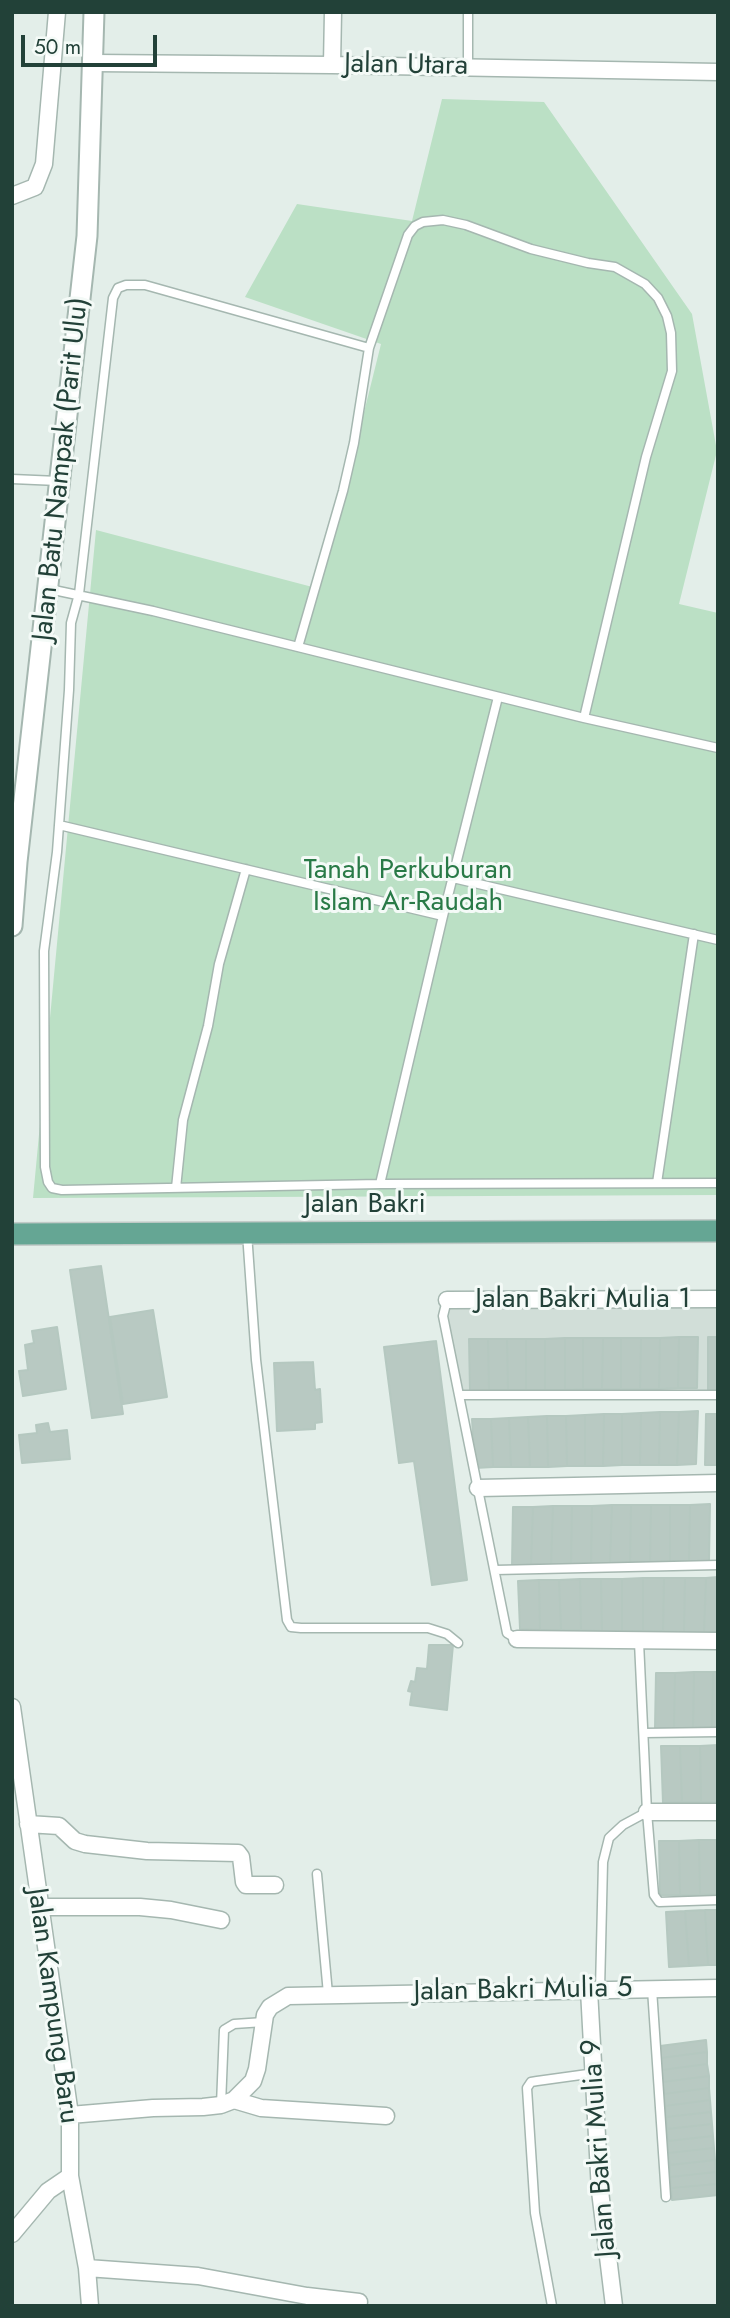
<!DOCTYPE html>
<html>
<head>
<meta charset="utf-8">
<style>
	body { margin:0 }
	#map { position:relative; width:730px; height:2318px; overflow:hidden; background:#e3eee9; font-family:Jost,sans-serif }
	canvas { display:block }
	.frame { position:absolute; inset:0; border:14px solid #224138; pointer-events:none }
	.scale { position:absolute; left:21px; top:35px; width:136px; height:32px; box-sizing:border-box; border:4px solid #224138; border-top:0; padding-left:9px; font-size:21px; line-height:24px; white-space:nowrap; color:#224138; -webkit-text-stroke:5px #f4faf7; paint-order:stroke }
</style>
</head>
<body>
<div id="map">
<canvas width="730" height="2318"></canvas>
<div class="frame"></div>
<div class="scale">50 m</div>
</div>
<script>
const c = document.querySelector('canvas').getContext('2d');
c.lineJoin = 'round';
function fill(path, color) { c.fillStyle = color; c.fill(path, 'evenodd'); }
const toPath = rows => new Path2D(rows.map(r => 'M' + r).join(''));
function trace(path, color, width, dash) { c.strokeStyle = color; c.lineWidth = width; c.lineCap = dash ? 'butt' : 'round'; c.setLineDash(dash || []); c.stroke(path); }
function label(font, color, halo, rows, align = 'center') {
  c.font = font + ' Jost,sans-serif'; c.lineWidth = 6; c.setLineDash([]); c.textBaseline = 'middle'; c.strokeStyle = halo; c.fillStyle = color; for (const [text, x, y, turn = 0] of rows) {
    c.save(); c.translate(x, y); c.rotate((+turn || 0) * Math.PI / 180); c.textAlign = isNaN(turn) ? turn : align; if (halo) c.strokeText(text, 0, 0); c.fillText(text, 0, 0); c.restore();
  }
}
const built = toPath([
	[718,1292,718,1399,456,1399,439,1315,445,1293]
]);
const green = toPath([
	[442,99,544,102,692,314,717,451,679,604,718,613,718,1195,33,1198,96,530,320,589,381,344,245,297,297,204,412,221]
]);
const building = toPath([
	[101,1266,123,1414,92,1418,70,1270,101,1266],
	[153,1310,167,1397,123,1404,110,1317,153,1310],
	[57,1327,66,1389,23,1396,19,1371,28,1370,25,1345,34,1343,32,1331,57,1327],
	[679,1337,678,1388,659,1389,660,1338,679,1337],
	[679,1337,698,1337,697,1388,678,1388,679,1337],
	[708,1337,718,1337,718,1390,708,1390,708,1337],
	[565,1338,565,1390,545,1390,545,1339,565,1338],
	[565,1338,583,1338,583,1389,565,1390,565,1338],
	[583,1338,603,1338,602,1389,583,1389,583,1338],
	[603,1338,621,1338,621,1389,602,1389,603,1338],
	[621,1338,641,1338,640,1389,621,1389,621,1338],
	[641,1338,660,1338,659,1389,640,1389,641,1338],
	[469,1339,488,1339,489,1390,470,1391,469,1339],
	[488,1339,507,1339,508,1390,489,1390,488,1339],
	[507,1339,526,1339,526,1390,508,1390,507,1339],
	[526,1339,545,1339,545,1390,526,1390,526,1339],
	[436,1341,467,1580,432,1585,414,1461,399,1463,384,1347,436,1341],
	[313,1362,315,1390,320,1389,322,1422,315,1423,315,1429,277,1431,274,1363,313,1362],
	[698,1411,696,1464,677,1465,679,1412,698,1411],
	[660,1412,659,1465,640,1465,641,1413,660,1412],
	[660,1412,679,1412,677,1465,659,1465,660,1412],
	[641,1413,640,1465,622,1465,622,1414,641,1413],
	[604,1414,603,1466,585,1466,585,1415,604,1414],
	[604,1414,622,1414,622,1465,603,1466,604,1414],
	[706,1414,718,1414,718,1465,705,1465,706,1414],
	[585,1415,585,1466,567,1466,566,1416,585,1415],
	[547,1416,548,1467,530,1467,528,1417,547,1416],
	[547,1416,566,1416,567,1466,548,1467,547,1416],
	[528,1417,530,1467,511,1467,509,1418,528,1417],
	[509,1418,511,1467,493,1467,491,1419,509,1418],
	[472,1419,491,1419,493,1467,475,1468,472,1419],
	[48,1423,50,1432,67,1430,70,1459,22,1463,19,1435,37,1433,36,1425,48,1423],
	[710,1504,709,1561,689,1561,690,1505,710,1504],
	[612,1505,610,1563,591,1564,592,1506,612,1505],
	[612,1505,631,1505,630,1563,610,1563,612,1505],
	[631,1505,651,1505,650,1562,630,1563,631,1505],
	[651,1505,670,1505,670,1562,650,1562,651,1505],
	[670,1505,690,1505,689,1561,670,1562,670,1505],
	[553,1506,551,1565,531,1565,533,1507,553,1506],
	[553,1506,572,1506,571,1564,551,1565,553,1506],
	[572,1506,592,1506,591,1564,571,1564,572,1506],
	[513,1507,533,1507,531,1565,512,1566,513,1507],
	[718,1577,718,1632,704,1632,706,1578,718,1577],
	[643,1578,643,1631,622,1631,622,1579,643,1578],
	[643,1578,664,1578,663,1631,643,1631,643,1578],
	[664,1578,685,1578,684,1632,663,1631,664,1578],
	[685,1578,706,1578,704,1632,684,1632,685,1578],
	[580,1579,581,1630,561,1630,559,1580,580,1579],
	[580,1579,601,1579,602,1631,581,1630,580,1579],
	[601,1579,622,1579,622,1631,602,1631,601,1579],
	[539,1580,540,1630,520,1629,518,1581,539,1580],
	[539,1580,559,1580,561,1630,540,1630,539,1580],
	[429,1645,453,1645,447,1710,410,1705,412,1692,408,1691,411,1681,415,1682,417,1668,427,1669,429,1645],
	[694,1672,693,1728,674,1728,675,1673,694,1672],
	[694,1672,713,1672,712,1727,693,1728,694,1672],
	[713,1672,718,1672,718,1727,712,1727,713,1672],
	[656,1673,675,1673,674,1728,655,1728,656,1673],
	[718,1745,718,1802,701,1802,700,1746,718,1745],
	[661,1746,680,1746,682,1802,663,1803,661,1746],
	[680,1746,700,1746,701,1802,682,1802,680,1746],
	[699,1840,700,1895,680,1895,679,1841,699,1840],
	[699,1840,718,1840,718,1894,700,1895,699,1840],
	[659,1841,679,1841,680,1895,660,1895,659,1841],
	[705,1910,718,1910,718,1965,708,1965,705,1910],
	[705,1910,708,1965,689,1966,685,1911,705,1910],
	[685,1911,689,1966,669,1967,666,1912,685,1911],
	[706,2040,707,2052,661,2058,660,2046,706,2040],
	[707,2052,707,2064,662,2070,661,2058,707,2052],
	[707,2064,709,2076,663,2082,662,2070,707,2064],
	[709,2076,709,2088,664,2094,663,2082,709,2076],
	[709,2088,710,2100,665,2106,664,2094,709,2088],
	[710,2100,711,2112,666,2117,665,2106,710,2100],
	[711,2112,712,2124,667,2129,666,2117,711,2112],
	[712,2124,713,2136,668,2141,667,2129,712,2124],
	[713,2136,714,2148,668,2153,668,2141,713,2136],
	[714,2148,715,2160,670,2165,668,2153,714,2148],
	[715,2160,716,2172,670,2177,670,2165,715,2160],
	[716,2172,717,2184,671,2188,670,2177,716,2172],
	[717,2184,718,2195,672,2200,671,2188,717,2184]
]);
const service = toPath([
	[468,67,468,12],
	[369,348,145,285,126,285,118,288,113,298,79,594,71,623,69,690,57,852,44,951,45,1167,48,1182,52,1188,62,1190,380,1184,718,1183],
	[12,479,58,481],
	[49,589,153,611,584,718,718,748],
	[298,647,343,491,354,443,369,348,408,235,415,226,423,222,443,220,466,225,531,249,588,263,615,267,645,284,658,298,667,316,671,333,672,371,646,457,584,718],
	[59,825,443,916],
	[453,878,718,940],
	[657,1183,694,934],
	[380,1184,443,916,498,697],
	[176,1188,183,1120,208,1026,219,964,246,869],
	[247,1233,256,1360,287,1620,291,1627,301,1628,428,1628,447,1634,458,1643],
	[447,1300,443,1316,507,1633,517,1639],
	[459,1395,718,1395],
	[495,1570,718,1565],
	[639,1642,647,1812,654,1895,659,1902,718,1900],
	[644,1733,718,1732],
	[317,1874,328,1994],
	[652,1989,666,2197],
	[600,1990,603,1862,609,1838,623,1825,647,1812],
	[221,2105,224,2030,234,2024,264,2022],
	[552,2306,535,2213,527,2088,531,2082,537,2081,595,2073]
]);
const minor = toPath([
	[94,63,332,65,718,72],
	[332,65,333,12],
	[12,196,35,187,44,164,57,12],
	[447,1300,718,1299],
	[478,1488,718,1483],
	[517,1639,718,1641],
	[12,1707,70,2115,70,2176,87,2268,90,2306],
	[647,1812,718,1812],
	[28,1824,59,1826,75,1841,85,1844,147,1851,238,1853,241,1857,244,1882,246,1885,275,1885],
	[40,1907,140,1907,171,1910,221,1920],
	[589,1990,600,2191,614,2306],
	[234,2100,261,2108,386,2116],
	[70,2115,153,2108,203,2107,221,2105,234,2100,253,2081,257,2069,265,2015,270,2007,288,1996,718,1988],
	[12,2234,48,2191,70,2176],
	[87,2268,198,2276,307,2296,359,2302]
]);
const tertiary = toPath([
	[12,926,17,862,87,236,94,12]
]);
const primary = toPath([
	[12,1234,718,1231]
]);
const streetNames = [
	["Jalan Utara",406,66,1],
	["Jalan Batu Nampak (Parit Ulu)",62,469,-84],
	["Jalan Bakri",365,1205],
	["Jalan Bakri Mulia 1",583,1300],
	["Jalan Bakri Mulia 5",523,1991,-1],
	["Jalan Kampung Baru",52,2006,82],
	["Jalan Bakri Mulia 9",600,2148,-94]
];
const parkNames = [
	["Tanah Perkuburan",408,871],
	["Islam Ar-Raudah",408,903]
];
fill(built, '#d1ded8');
fill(green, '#bbe0c5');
fill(building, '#b8c9c2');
trace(building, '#b5c8c0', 2);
trace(service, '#a5b7b0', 11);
trace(minor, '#a5b7b0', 19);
trace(tertiary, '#a5b7b0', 23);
trace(primary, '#c1cac7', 24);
trace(service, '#fff', 8);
trace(minor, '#fff', 16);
trace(tertiary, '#fff', 19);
trace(primary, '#65a694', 21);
label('28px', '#224138', '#f4faf7', streetNames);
label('28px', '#297a47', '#f4faf7', parkNames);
</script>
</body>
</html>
